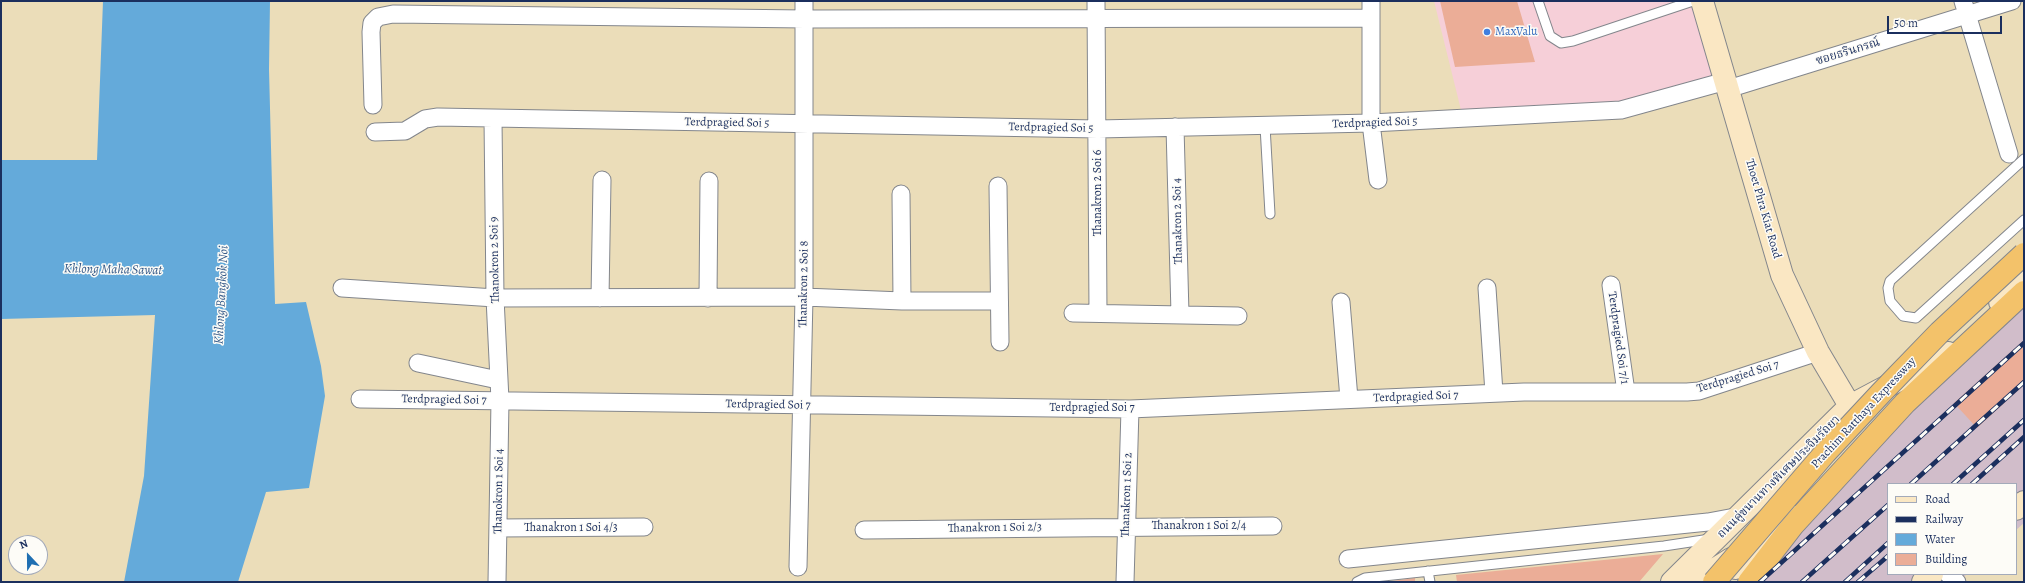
<!DOCTYPE html>
<html>
<head>
<meta charset="utf-8">
<style>
	body { margin:0 }
	#map { position:relative; width:2025px; height:583px; overflow:hidden; background:#ebddb9; font-family:Alegreya,serif }
	canvas { display:block }
	.frame { position:absolute; inset:0; border:2px solid #1b2f5e; pointer-events:none }
	.legend { position:absolute; left:1887px; top:483px; width:130px; height:92px; box-sizing:border-box; background:#fdfcf7; border:1px solid #a3aaba; margin:0; padding:5px 7px; list-style:none; font-size:12px; color:#1b2f5e }
	.legend li { display:flex; align-items:center; gap:8px; height:20px }
	.legend b { width:20px; border:1px solid #a3aaba }
	.north { position:absolute; left:8px; top:535px; width:40px; height:40px; box-sizing:border-box; background:#fdfcf7; border:1px solid #a3aaba; border-radius:50%; rotate:338deg; font-size:11px; font-weight:700; line-height:16px; text-align:center; color:#1b2f5e }
	.north::after { content:''; display:block; margin:auto; width:14px; height:18px; background:#1f6fb2; clip-path:polygon(50% 0,100% 100%,50% 72%,0 100%) }
	.scale { position:absolute; left:1887px; top:16px; width:115px; height:18px; box-sizing:border-box; border:2px solid #1b2f5e; border-top:0; padding-left:5px; font-size:12px; line-height:14px; white-space:nowrap; color:#1b2f5e; -webkit-text-stroke:3px #fdfcf7; paint-order:stroke }
</style>
</head>
<body>
<div id="map">
<canvas width="2025" height="583"></canvas>
<div class="frame"></div>
<ul class="legend">
<li><b style="height:5px;background:#fae7c3"></b>Road</li>
<li><b style="height:5px;background:#1b2f5e"></b>Railway</li>
<li><b style="height:11px;background:#64aada"></b>Water</li>
<li><b style="height:11px;background:#ebad97"></b>Building</li>
</ul>
<div class="north">N</div>
<div class="scale">50 m</div>
</div>
<script>
const c = document.querySelector('canvas').getContext('2d');
c.lineJoin = 'round';
function fill(path, color) { c.fillStyle = color; c.fill(path, 'evenodd'); }
const toPath = rows => new Path2D(rows.map(r => 'M' + r).join(''));
function trace(path, color, width, dash) { c.strokeStyle = color; c.lineWidth = width; c.lineCap = dash ? 'butt' : 'round'; c.setLineDash(dash || []); c.stroke(path); }
function label(font, color, halo, rows, align = 'center') {
  c.font = font + ' Alegreya,"Noto Serif Thai",serif'; c.lineWidth = 3; c.setLineDash([]); c.textBaseline = 'middle'; c.strokeStyle = halo; c.fillStyle = color; for (const [text, x, y, turn = 0] of rows) {
    c.save(); c.translate(x, y); c.rotate((+turn || 0) * Math.PI / 180); c.textAlign = isNaN(turn) ? turn : align; if (halo) c.strokeText(text, 0, 0); c.fillText(text, 0, 0); c.restore();
  }
}
const built = toPath([
	[1434,1,1695,1,1718,78,1620,107,1462,114]
]);
const industrial = toPath([
	[2024,295,2024,523,2016,530,2016,484,1888,484,1888,574,1967,574,1958,582,1739,582]
]);
const water = toPath([
	[103,1,270,1,269,69,275,304,306,302,321,366,325,396,309,488,266,492,238,582,124,582,144,476,155,315,1,319,1,160,97,160]
]);
const building = toPath([
	[1440,1,1517,1,1535,62,1455,67],
	[2024,340,2024,385,1977,428,1954,403],
	[1663,554,1639,582,1457,582,1456,575],
	[1415,578,1415,582,1393,582,1392,581]
]);
const lane = toPath([
	[1538,1,1550,36,1561,43,1573,41,1693,1],
	[1265,126,1270,214],
	[2024,159,1890,281,1888,288,1890,301,1903,316,1916,318,2024,220],
	[1428,571,1430,582],
	[1357,582,1365,578,1664,546,1710,539]
]);
const street = toPath([
	[1096,1,1098,313],
	[1371,1,1371,123,1378,180],
	[1963,1,2009,154],
	[1728,89,2012,1],
	[373,105,371,32,372,23,378,17,393,14,805,19,1371,18],
	[493,119,495,298,500,400,497,582],
	[1175,127,1180,314],
	[375,132,405,131,425,119,438,117,1098,129,1371,123,1621,110,1726,81],
	[998,186,1000,342],
	[901,194,902,301],
	[1611,285,1626,392],
	[342,288,495,298,804,297,902,301,999,301],
	[1487,288,1494,393],
	[600,298,602,180],
	[708,298,709,181],
	[1341,302,1349,399],
	[1073,313,1238,316],
	[418,363,498,380],
	[360,399,1130,409,1524,392,1687,392,1699,391,1818,352],
	[498,528,644,527],
	[864,530,1273,526],
	[1348,559,1708,522,1740,516],
	[798,567,804,297,804,1],
	[1948,574,1957,582],
	[1125,582,1130,409]
]);
const secondary = toPath([
	[1702,1,1782,275,1818,352,1850,406],
	[2000,302,2024,279],
	[2016,509,2024,502],
	[1736,568,1791,516],
	[1672,582,1850,406,1899,380,1934,366,1948,353],
	[1695,582,1731,559],
	[1923,582,1932,574]
]);
const highway = toPath([
	[1749,582,1793,525,1905,403,2024,292]
]);
const rail = toPath([
	[1911,484,2024,382],
	[1953,484,2024,420],
	[1972,484,2024,437],
	[1760,582,2024,343],
	[1802,582,1888,505],
	[1845,582,1888,543],
	[1858,582,1888,556]
]);
const highwayBridge = toPath([
	[1714,582,1825,453,1881,393,1940,332,2024,254]
]);
const markers = [
	[1487,32,4,"#3f7fe0"]
];
const shopNames = [
	["MaxValu",1495,32]
];
const streetNames = [
	["ซอยธรินกรณ์",1848,52,-17],
	["Terdpragied Soi 5",727,123,1],
	["Terdpragied Soi 5",1375,123,-2],
	["Terdpragied Soi 5",1051,128,1],
	["Thanakron 2 Soi 6",1098,193,-90],
	["Thoet Phra Kiat Road",1763,209,74],
	["Thanakron 2 Soi 4",1178,221,-91],
	["Thanokron 2 Soi 9",495,260,-91],
	["Thanakron 2 Soi 8",804,284,-89],
	["Terdpragied Soi 7/1",1618,338,82],
	["Terdpragied Soi 7",1738,377,-17],
	["Terdpragied Soi 7",1416,397,-2],
	["Terdpragied Soi 7",444,400,1],
	["Terdpragied Soi 7",768,405,1],
	["Terdpragied Soi 7",1092,408],
	["Prachim Ratthaya Expressway",1864,413,-47],
	["ถนนคู่ขนานทางพิเศษประจิมรัถยา",1779,477,-45],
	["Thanokron 1 Soi 4",499,491,-89],
	["Thanakron 1 Soi 2",1127,495,-88],
	["Thanakron 1 Soi 2/4",1199,526],
	["Thanakron 1 Soi 4/3",571,528],
	["Thanakron 1 Soi 2/3",995,528,-1]
];
const waterNames = [
	["Khlong Maha Sawat",113,270,1],
	["Khlong Bangkok Noi",222,295,-87]
];
fill(built, '#f6cfd8');
fill(industrial, '#d1bdca');
fill(water, '#64aada');
fill(building, '#ebad97');
trace(lane, '#83868c', 11);
trace(street, '#83868c', 19);
trace(secondary, '#83868c', 24);
trace(highway, '#83868c', 24);
trace(lane, '#fff', 9);
trace(street, '#fff', 17);
trace(secondary, '#fae7c3', 22);
trace(highway, '#f3c26a', 22);
trace(rail, '#1b2f5e', 4.5);
trace(rail, '#fdfcf7', 3, [9]);
trace(highwayBridge, '#83868c', 24, []);
trace(highwayBridge, '#f3c26a', 22);
for (const [x, y, r, color] of markers) { const dot = new Path2D(); dot.arc(x, y, r, 0, 2 * Math.PI); c.fillStyle = color; c.fill(dot); trace(dot, '#fdfcf7', 1.5); }
label('12px', '#366cbe', '#fdfcf7', shopNames, 'left');
label('12px', '#1b2f5e', '#fdfcf7', streetNames);
label('italic 13px', '#355a89', '#fdfcf7', waterNames);
</script>
</body>
</html>
